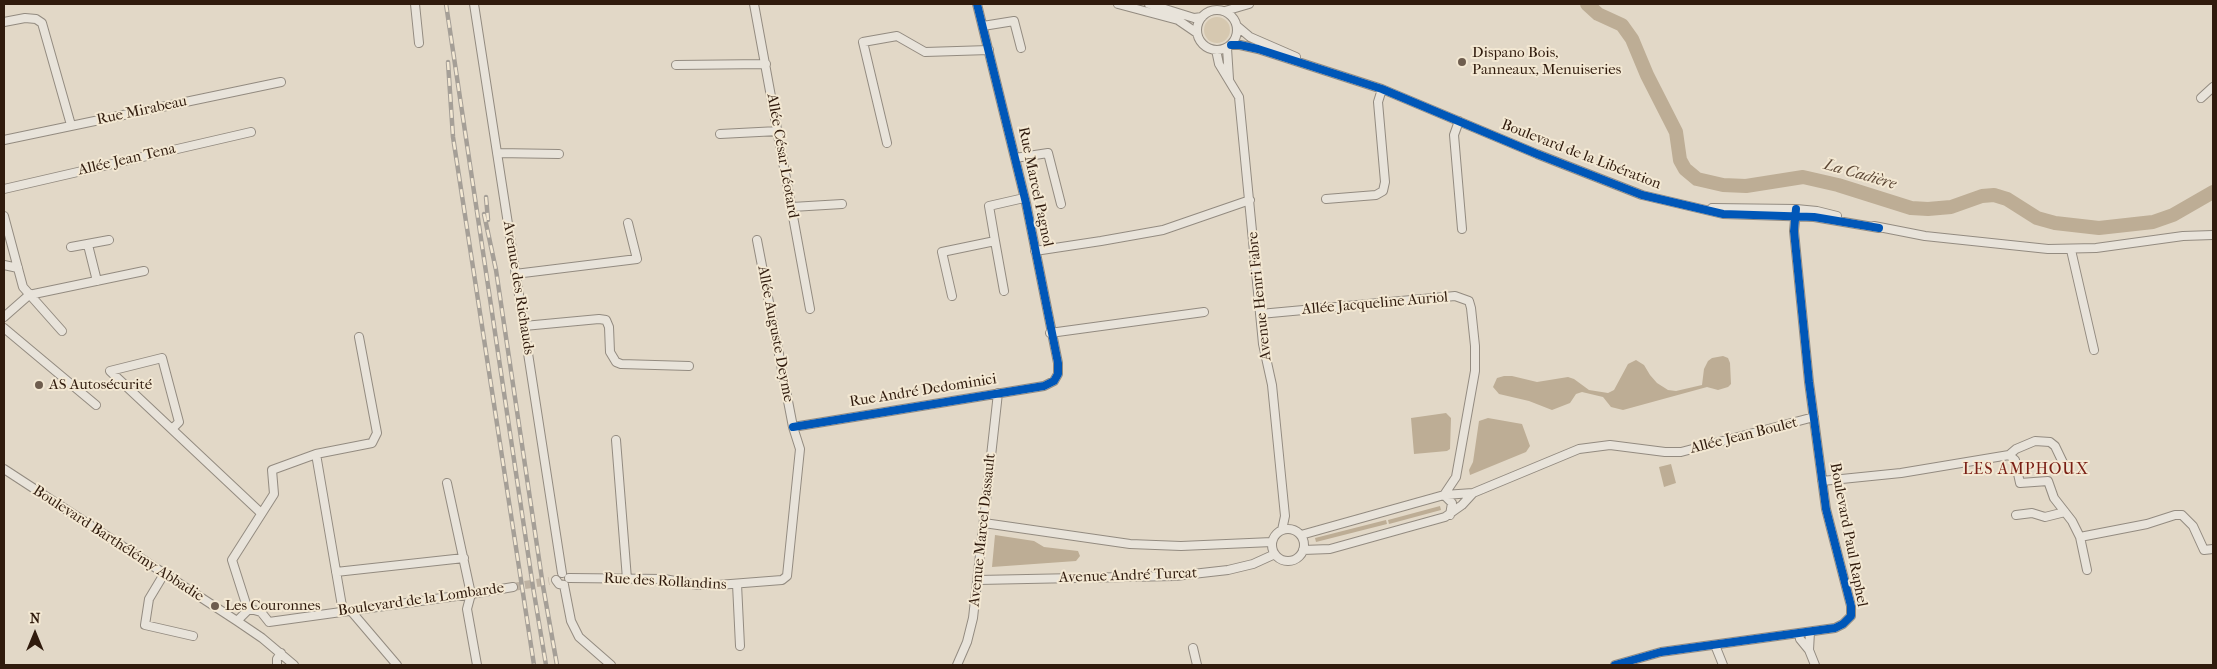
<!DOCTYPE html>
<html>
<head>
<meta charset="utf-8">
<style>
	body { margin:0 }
	#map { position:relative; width:2217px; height:669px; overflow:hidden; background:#e2d8c7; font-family:"IM FELL French Canon",serif }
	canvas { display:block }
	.frame { position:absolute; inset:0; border:5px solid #301b0d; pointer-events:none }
	.north { position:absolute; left:10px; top:609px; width:50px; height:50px; -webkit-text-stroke:4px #f3e8d3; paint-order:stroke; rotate:0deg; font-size:14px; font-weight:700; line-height:20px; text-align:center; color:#301b0d }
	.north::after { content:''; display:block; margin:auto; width:18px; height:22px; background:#301b0d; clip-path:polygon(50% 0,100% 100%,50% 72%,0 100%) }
</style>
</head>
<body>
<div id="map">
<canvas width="2217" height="669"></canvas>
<div class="frame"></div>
<div class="north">N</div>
</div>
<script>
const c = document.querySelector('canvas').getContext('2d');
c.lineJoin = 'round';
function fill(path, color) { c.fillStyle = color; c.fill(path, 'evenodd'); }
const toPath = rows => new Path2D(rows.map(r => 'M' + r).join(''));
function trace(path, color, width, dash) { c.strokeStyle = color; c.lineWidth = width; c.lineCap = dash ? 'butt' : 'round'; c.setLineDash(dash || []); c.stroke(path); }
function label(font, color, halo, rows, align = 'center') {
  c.font = font + ' "IM FELL French Canon",serif'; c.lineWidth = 4; c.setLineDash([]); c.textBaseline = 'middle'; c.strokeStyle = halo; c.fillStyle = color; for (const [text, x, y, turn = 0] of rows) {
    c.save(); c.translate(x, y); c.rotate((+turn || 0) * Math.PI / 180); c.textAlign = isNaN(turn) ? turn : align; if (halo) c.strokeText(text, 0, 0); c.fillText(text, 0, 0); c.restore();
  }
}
const green = toPath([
	'1204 30a13 13 0 1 1 26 0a13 13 0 1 1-26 0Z'
]);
const water = toPath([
	[1723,356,1728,358,1730,363,1731,384,1728,387,1718,390,1707,387,1623,410,1611,407,1603,397,1582,392,1576,394,1570,403,1552,410,1529,401,1499,394,1493,387,1497,378,1504,376,1512,376,1537,382,1568,377,1574,379,1589,390,1608,393,1614,390,1628,364,1636,360,1644,365,1650,375,1657,383,1668,390,1676,391,1702,385,1704,369,1708,361,1712,358],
	[1446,413,1451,418,1450,449,1447,451,1414,454,1411,418],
	[1488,418,1522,424,1530,446,1526,452,1470,475,1469,470,1473,462,1479,421],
	[1671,464,1676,483,1664,487,1659,467],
	[1440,506,1441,510,1389,524,1388,520],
	[1386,520,1387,524,1316,542,1315,538],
	[995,535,1034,541,1044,547,1078,551,1080,556,1076,561,992,567]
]);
const river = toPath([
	[1587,4,1598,14,1622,25,1632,39,1647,75,1676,132,1680,160,1685,169,1697,179,1723,185,1746,186,1803,177,1838,185,1911,208,1928,209,1951,207,1982,196,1994,195,2007,199,2037,218,2055,223,2099,228,2153,222,2173,215,2213,192]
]);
const minorTunnel = toPath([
	[513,587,549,581]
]);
const minor = toPath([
	[415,4,419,43],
	[474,4,562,573],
	[754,4,810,309],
	[1118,4,1178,20,1197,33],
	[1149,4,1194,18,1202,17],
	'1197 30a20 20 0 1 1 40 0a20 20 0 1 1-40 0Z',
	[1225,11,1249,4],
	[4,22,25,18,36,19,42,23,71,125],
	[983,26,1014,21,1021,48],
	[1237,26,1250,37,1296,57],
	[1231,45,1240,45,1258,49,1382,89,1537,154,1642,195,1723,214,1814,217,1879,228],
	[1227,48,1229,79],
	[1216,50,1219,64,1239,97,1263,344,1272,385,1285,516,1282,530],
	[676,65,766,64],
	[2201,98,2213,87],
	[1459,121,1454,135,1462,229],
	[720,134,778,131],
	[4,140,281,82],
	[887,143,863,42,897,36,925,52,989,50],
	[497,153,559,154],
	[1015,158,1048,153,1061,204],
	[4,189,251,132],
	[1326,199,1376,195,1383,191,1385,182,1378,102,1382,89],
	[792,207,842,204],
	[1712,208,1796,209,1817,211,1837,216],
	[4,216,23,287,62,331],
	[1874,226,1925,236,2048,249,2096,248,2183,236,2213,235],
	[995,241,1004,291],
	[88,245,97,281],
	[71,247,109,240],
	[2071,250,2094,350],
	[1035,251,1101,241,1163,230,1250,200],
	[4,265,18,268],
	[515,274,637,259,628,223],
	[952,296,942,252,995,241,989,206,1024,198],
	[1260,314,1455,296,1469,301,1471,308,1475,346,1475,371,1456,477,1444,495,1452,503,1450,515],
	[4,317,29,295,144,271],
	[524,326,599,319,606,320,609,327,610,352,616,362,621,364,689,366],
	[4,328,96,405],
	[1050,333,1204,312],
	[793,427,1044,386,1054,381,1058,374,1058,363,1026,203,977,4],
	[172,429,179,422,162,358,110,371,261,513],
	[616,440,627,579],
	[316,454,343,612],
	[2009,455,2016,449,2035,441,2050,442,2055,446,2066,469],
	[4,469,237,621,262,638,294,665],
	[1822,481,1901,473,2009,455,2015,460,2020,483,2048,481,2054,498,2072,521,2080,537,2147,524,2175,515,2182,515,2193,526,2204,550,2213,549],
	[447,483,471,594,467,609,477,665],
	[2016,515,2032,513,2045,517,2065,512],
	[984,523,1130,544,1181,546,1272,542],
	'1272 545a16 16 0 1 1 32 0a16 16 0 1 1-32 0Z',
	[1301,535,1444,495,1473,493,1579,449,1610,445,1665,452,1681,452,1814,417],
	[2080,537,2087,570],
	[1303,550,1330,549,1445,517,1462,505,1473,493],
	[336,572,464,558],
	[164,574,149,599,145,625,193,636],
	[569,578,664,579,698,585,718,585,782,580,787,576,800,449,793,427,757,240],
	[556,580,559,584,564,585],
	[978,580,1175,576,1228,570,1253,564,1275,554],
	[737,584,740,646],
	[564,585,571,621,579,637,611,665],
	[248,610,232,560,274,494,272,470,316,454,372,443,377,433,359,337],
	[351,611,397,665],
	[237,621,248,610,254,610,261,612,269,622],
	[269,622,471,594,513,587],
	[1799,633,1800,639,1809,650,1810,632],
	[1715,645,1723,665],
	[1193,648,1197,665],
	[1809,650,1815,665],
	[277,665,277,659,281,653],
	[957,665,967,642,973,618,998,393],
	[1615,665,1661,652,1835,628,1843,624,1851,616,1851,606,1826,509,1809,382,1794,231,1796,209]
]);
const rail = toPath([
	[446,4,533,587,546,665],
	[448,62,453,137,534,665],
	[486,197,488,220],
	[484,214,496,270,543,586,557,665]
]);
const cycleway = toPath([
	[1231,45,1240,45,1258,49,1382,89,1537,154,1642,195,1723,214,1814,217,1879,228],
	[793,427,1044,386,1054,381,1058,374,1058,363,1026,203,977,4],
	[1615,665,1661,652,1835,628,1843,624,1851,616,1851,606,1826,509,1809,382,1794,231,1796,209]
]);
const markers = [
	[1462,62,5,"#6e5d4e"],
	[39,385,5,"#6e5d4e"],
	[215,606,5,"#6e5d4e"]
];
const poiNames = [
	["Dispano Bois,",1472,53],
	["Panneaux, Menuiseries",1472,70],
	["AS Autosécurité",49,385],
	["Les Couronnes",225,606]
];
const streetNames = [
	["Rue Mirabeau",142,111,-12],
	["Boulevard de la Libération",1581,155,21],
	["Allée César Léotard",782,156,80],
	["Allée Jean Tena",127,160,-13],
	["Rue Marcel Pagnol",1035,187,78],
	["Avenue des Richauds",518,288,81],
	["Avenue Henri Fabre",1260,296,-96],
	["Allée Jacqueline Auriol",1375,304,-5],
	["Allée Auguste Deyme",775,334,79],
	["Rue André Dedominici",923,391,-9],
	["Allée Jean Boulet",1744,436,-14],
	["Avenue Marcel Dassault",983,530,-84],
	["Boulevard Paul Raphel",1848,535,79],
	["Boulevard Barthélémy Abbadie",118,544,33],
	["Avenue André Turcat",1128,576,-2],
	["Rue des Rollandins",665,582,3],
	["Boulevard de la Lombarde",421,600,-8]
];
const waterNames = [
	["La Cadière",1860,175,16]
];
const neighbourhoodNames = [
	["LES AMPHOUX",2026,470]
];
fill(green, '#d6c8b0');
fill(water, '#bdad95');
trace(river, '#bdad95', 14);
trace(minorTunnel, '#beb2a2', 8, [8, 4]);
trace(minor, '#938b80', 10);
trace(minor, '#e8e3da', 8);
trace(rail, '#a59f97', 4.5);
trace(rail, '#f3e8d3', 2.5, [8]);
trace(cycleway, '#0057b8', 8);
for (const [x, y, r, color] of markers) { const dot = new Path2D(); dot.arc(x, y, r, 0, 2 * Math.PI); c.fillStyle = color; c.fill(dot); trace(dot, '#f3e8d3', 2); }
label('15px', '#301b0d', '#f3e8d3', poiNames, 'left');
label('15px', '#301b0d', '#f3e8d3', streetNames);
label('italic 16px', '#5c4735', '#f3e8d3', waterNames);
c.letterSpacing = '1px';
label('16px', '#7a1f14', '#f3e8d3', neighbourhoodNames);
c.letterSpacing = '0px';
</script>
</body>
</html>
